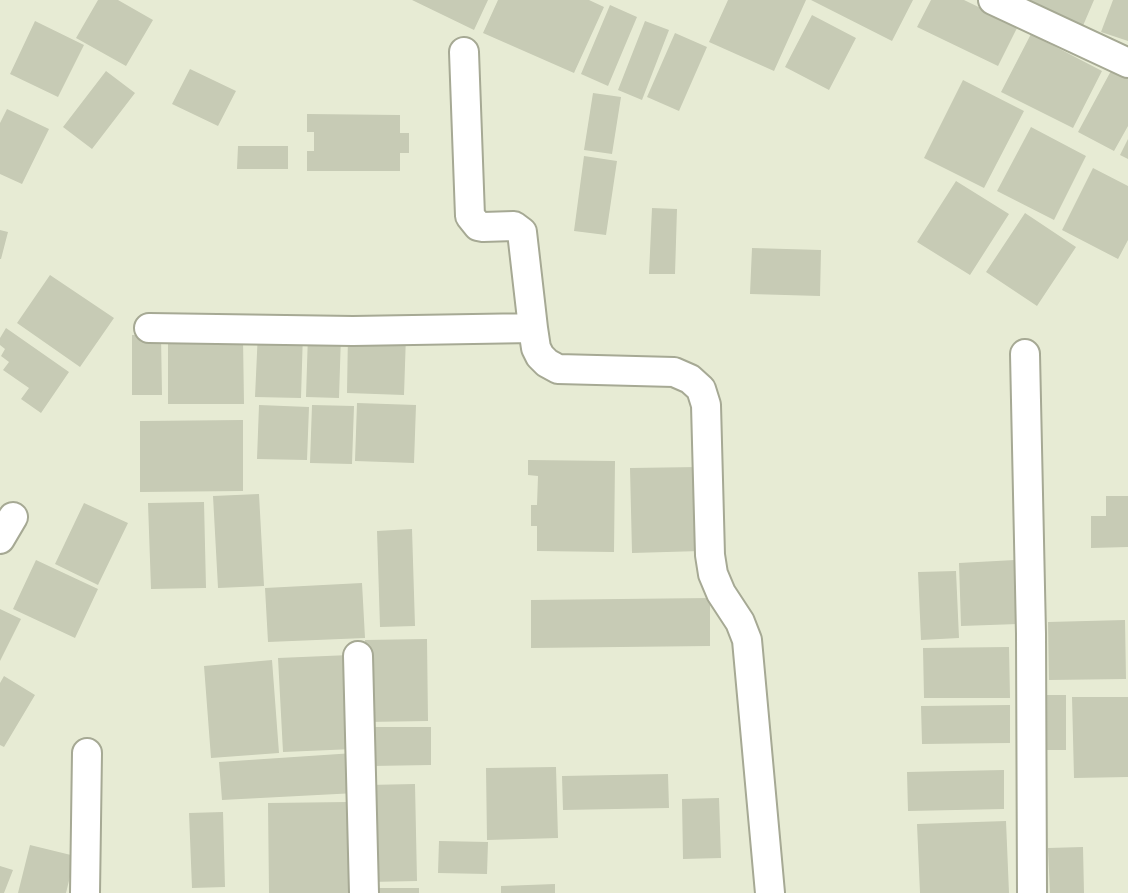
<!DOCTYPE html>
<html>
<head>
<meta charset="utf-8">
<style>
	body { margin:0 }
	canvas { display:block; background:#e7ebd4 }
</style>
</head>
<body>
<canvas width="1128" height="893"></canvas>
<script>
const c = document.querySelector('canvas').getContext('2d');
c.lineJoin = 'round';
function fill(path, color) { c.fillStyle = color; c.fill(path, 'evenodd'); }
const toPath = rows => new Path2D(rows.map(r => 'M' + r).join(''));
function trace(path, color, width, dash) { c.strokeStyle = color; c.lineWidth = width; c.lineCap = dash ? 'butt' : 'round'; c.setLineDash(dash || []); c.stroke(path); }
const building = toPath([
	[98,0,118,0,153,20,126,66,76,38],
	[412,0,488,0,474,30],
	[498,0,589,0,604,7,574,73,483,33],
	[728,0,806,0,774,71,709,42],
	[811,0,913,0,892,41],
	[931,0,964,0,1018,26,998,66,917,27],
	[1015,0,1094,0,1082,28],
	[1113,0,1128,0,1128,41,1101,32],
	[610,5,637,17,608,86,581,74],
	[812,15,856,38,829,90,785,67],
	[35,21,84,45,58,97,10,74],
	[645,21,669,30,642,100,618,90],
	[675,33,707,47,679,111,647,97],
	[1031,34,1102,71,1073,128,1001,92],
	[190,69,236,91,218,126,172,104],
	[1112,69,1128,77,1128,126,1114,151,1078,132],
	[106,71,135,93,92,149,63,127],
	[963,80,1024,111,984,188,924,158],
	[593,93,621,97,612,154,584,150],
	[7,109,49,129,22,184,0,174,0,123],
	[307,114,400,115,400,133,409,133,409,153,400,153,400,171,307,171,307,151,314,151,314,132,307,132],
	[1031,127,1086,156,1054,220,997,191],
	[1128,139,1128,159,1120,155],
	[238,146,288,146,288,169,237,169],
	[584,156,617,161,606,235,574,231],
	[1093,168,1128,186,1128,240,1118,259,1062,230],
	[956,181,1009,214,970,275,917,242],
	[652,208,677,209,675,274,649,274],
	[1025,213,1076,247,1037,306,986,272],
	[0,230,8,232,1,259,0,259],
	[752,248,821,250,820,296,750,294],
	[50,275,114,318,80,367,17,323],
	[6,328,69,372,41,413,21,399,29,388,3,370,9,362,1,356,5,349,0,345,0,338],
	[258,331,303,332,301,398,255,397],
	[348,333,406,335,404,395,347,393],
	[308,334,341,335,339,398,306,397],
	[132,335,161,335,162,395,132,395],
	[168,338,243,338,244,404,168,404],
	[357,403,416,405,414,463,355,461],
	[259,405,309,407,307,460,257,459],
	[312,405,354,406,352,464,310,463],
	[243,420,243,491,140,492,140,421],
	[528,460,615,461,614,552,537,551,537,526,531,526,531,505,537,505,538,476,528,475],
	[699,467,701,551,632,553,630,468],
	[259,494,264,586,218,588,213,496],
	[1106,496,1128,496,1128,547,1091,548,1091,516,1106,516],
	[204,502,206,588,151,589,148,503],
	[84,503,128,523,98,585,55,564],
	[412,529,415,626,380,627,377,531],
	[36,560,98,589,75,638,13,609],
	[1015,560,1018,624,961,626,959,563],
	[956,571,959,638,921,640,918,572],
	[362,583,365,638,268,642,265,588],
	[710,598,710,646,531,648,531,600],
	[0,609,21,619,0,661],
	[1125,620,1126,679,1049,680,1048,622],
	[427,639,428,721,366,722,365,640],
	[1009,647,1010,698,924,698,923,648],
	[350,655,354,749,283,752,278,658],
	[272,660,279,753,211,758,204,666],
	[4,676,35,695,4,747,0,745,0,683],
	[1045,695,1066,695,1066,750,1046,750],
	[1072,697,1128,697,1128,777,1074,778],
	[1010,705,1010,743,922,744,921,706],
	[370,727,431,727,431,765,371,766],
	[354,753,356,793,222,800,219,762],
	[556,767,558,838,487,840,486,768],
	[1004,770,1004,809,908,811,907,772],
	[668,774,669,808,563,810,562,776],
	[415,784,417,881,369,882,367,785],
	[719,798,721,858,683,859,682,799],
	[348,802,349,893,269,893,268,803],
	[223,812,225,887,192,888,189,813],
	[1006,821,1009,893,920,893,917,824],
	[439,841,488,842,487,874,438,873],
	[30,845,75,856,66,893,18,893],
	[1083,847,1084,893,1050,893,1048,848],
	[0,866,13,870,4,893,0,893],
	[555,884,555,893,501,893,501,886],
	[367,888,419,888,419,893,367,893]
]);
const minor = toPath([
	[993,0,1128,63],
	[464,52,470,216,478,226,483,227,514,226,522,232,533,328,536,348,540,356,547,363,558,369,674,372,690,379,701,389,706,405,710,555,713,574,721,593,740,622,747,640,770,893],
	[149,328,353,331,533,328],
	[1025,354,1031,634,1032,893],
	[0,539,13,517],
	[358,656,364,893],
	[85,893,87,753]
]);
fill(building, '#c7cbb5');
trace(minor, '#a6a994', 32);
trace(minor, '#fff', 28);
</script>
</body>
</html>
